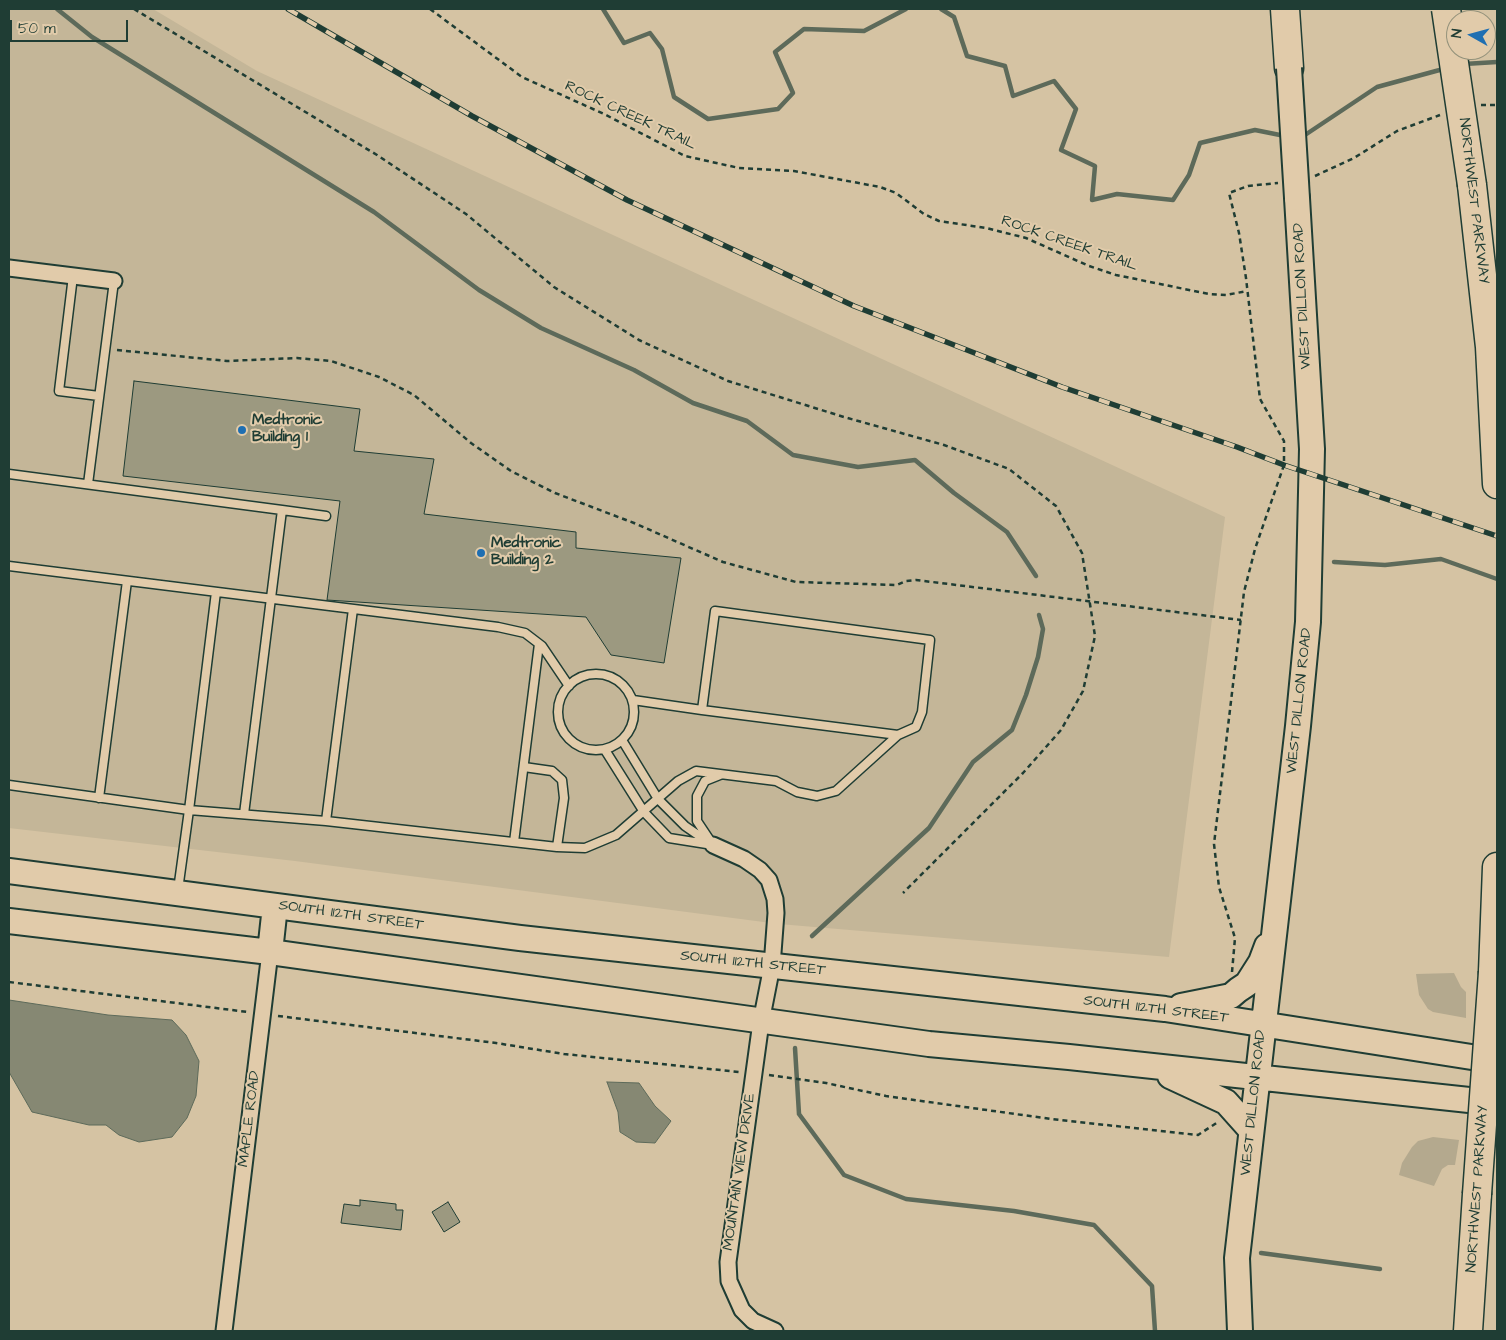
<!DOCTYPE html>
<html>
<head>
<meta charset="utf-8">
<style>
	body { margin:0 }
	#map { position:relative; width:1506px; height:1340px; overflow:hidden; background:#d5c3a3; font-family:"Architects Daughter",sans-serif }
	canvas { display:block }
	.frame { position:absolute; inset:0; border:10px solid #1f3d34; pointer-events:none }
	.north { position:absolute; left:1446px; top:10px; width:50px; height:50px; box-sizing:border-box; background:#e1cbaa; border:1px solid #93927b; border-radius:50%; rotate:277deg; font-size:14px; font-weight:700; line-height:20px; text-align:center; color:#1f3d34 }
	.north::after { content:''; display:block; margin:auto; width:18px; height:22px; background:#1f6fb2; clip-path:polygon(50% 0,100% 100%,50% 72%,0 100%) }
	.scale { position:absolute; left:10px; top:20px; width:118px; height:22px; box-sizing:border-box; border:2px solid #1f3d34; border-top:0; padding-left:6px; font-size:15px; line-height:18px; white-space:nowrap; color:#1f3d34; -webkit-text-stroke:4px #e1cbaa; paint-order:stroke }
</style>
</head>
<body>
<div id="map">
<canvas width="1506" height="1340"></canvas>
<div class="frame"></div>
<div class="north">N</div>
<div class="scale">50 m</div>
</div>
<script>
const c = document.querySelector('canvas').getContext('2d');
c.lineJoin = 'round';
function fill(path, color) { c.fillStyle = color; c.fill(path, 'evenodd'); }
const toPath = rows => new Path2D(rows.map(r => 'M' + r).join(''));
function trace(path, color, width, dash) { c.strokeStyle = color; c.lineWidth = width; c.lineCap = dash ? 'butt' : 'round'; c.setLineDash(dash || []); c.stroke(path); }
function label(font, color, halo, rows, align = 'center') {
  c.font = font + ' "Architects Daughter",sans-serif'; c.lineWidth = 4; c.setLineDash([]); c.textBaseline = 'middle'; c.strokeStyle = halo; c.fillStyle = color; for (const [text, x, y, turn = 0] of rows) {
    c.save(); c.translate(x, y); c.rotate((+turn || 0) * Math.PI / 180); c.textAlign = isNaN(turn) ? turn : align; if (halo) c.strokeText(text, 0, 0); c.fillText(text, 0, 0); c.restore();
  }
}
const built = toPath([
	[9,9,153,9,257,71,1225,517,1169,957,779,924,295,861,9,828]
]);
const green = toPath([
	[1454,973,1461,987,1466,992,1466,1018,1433,1012,1428,1009,1419,995,1416,974],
	[1433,1137,1459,1140,1455,1165,1448,1165,1442,1169,1434,1186,1399,1175,1402,1163,1412,1147,1418,1141]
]);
const water = toPath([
	[9,1000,108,1015,172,1020,186,1035,199,1061,196,1096,187,1118,172,1137,139,1142,119,1135,106,1125,89,1125,32,1112,9,1072,9,1000],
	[607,1082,639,1083,655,1106,671,1121,655,1143,636,1142,620,1132,618,1112,607,1082]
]);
const stream = toPath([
	[57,9,92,37,374,212,479,290,541,328,634,370,693,403,747,421,793,455,858,467,915,460,954,493,1007,532,1036,576],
	[603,9,624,43,650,33,662,49,674,97,708,119,778,109,793,93,775,52,804,29,864,31,906,9],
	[941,9,954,17,967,56,1005,66,1013,96,1054,81,1076,109,1061,150,1095,166,1092,200,1117,194,1173,200,1189,175,1200,143,1255,130,1285,136],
	[1464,64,1497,62],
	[1302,137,1377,87,1447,68],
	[1334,562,1385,565,1441,559,1497,579],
	[812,936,929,828,973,762,1012,730,1026,695,1038,657,1043,629,1039,615],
	[795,1048,799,1114,844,1175,906,1199,1014,1211,1094,1225,1152,1286,1155,1331],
	[1261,1253,1380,1269]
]);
const building = toPath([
	[134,381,360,409,354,451,434,459,424,514,576,532,576,548,681,558,664,663,611,655,586,617,327,600,340,501,123,476,134,381],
	[360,1200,396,1204,396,1210,403,1210,401,1230,341,1223,344,1204,360,1206,360,1200],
	[448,1202,460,1222,444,1232,432,1212,448,1202]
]);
const path = toPath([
	[134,9,377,155,466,214,554,287,639,340,728,381,844,417,944,445,1009,469,1056,506,1082,553,1095,636,1083,691,1061,730,1023,773,903,893],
	[430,9,522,77,604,114,685,156,739,168,794,171,880,187,896,193,924,214,939,221,986,228,1026,238,1089,266,1116,275,1209,294,1226,295,1247,291],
	[1481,105,1497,105],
	[1315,176,1354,158,1397,131,1440,115],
	[117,350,227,361,297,358,331,361,379,377,414,395,471,443,511,471,555,493,634,523,723,562,796,582,897,585,906,581,916,580,1241,620],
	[1232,972,1235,938,1219,887,1214,844,1244,592,1255,549,1284,465,1284,441,1260,399,1246,278,1239,233,1229,193,1248,186,1278,183],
	[9,982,248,1012],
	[278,1016,496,1043,564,1054,739,1072],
	[769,1075,826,1083,886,1096,1051,1119,1198,1135,1218,1122]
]);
const lane = toPath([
	[73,276,59,391,99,396],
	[9,474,282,510,244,814],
	[88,484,114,281],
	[282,510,326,516],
	[9,566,498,627,525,633,542,646,569,686],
	[715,611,930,640,922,712,916,727,898,735,702,710,715,611],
	'558 712a38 38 0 1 1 76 0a38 38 0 1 1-76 0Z',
	[633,700,702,710],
	[622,740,658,799,685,826,711,844],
	[605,750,644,812,669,838,713,845],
	[524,767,552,771,562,780,564,798,557,847],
	[9,785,189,810,216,592],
	[99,798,127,581],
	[326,821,353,609],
	[514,842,539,644],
	[711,842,697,821,697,796,705,781,720,775],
	[178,890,189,810,326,821,557,847,585,848,616,835,678,781,696,771,776,781,797,792,817,796,836,791,898,735]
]);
const street = toPath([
	[9,268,114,281],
	[713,845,744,859,760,870,769,880,775,899,776,913,772,966,761,1022,728,1262,729,1281,742,1310,753,1321,775,1331],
	[224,1331,270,952]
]);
const primary = toPath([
	[9,871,520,938,1165,1009,1497,1061],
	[9,921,270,952,929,1044,1069,1057,1497,1103],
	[270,952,275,906],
	[1181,1006,1231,996,1238,990,1247,984,1261,962,1267,946],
	[1170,1076,1226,1102,1251,1130],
	[1240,1331,1237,1258,1298,726,1308,622,1312,449,1297,198]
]);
const highway = toPath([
	[1285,9,1289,68],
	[1472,185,1490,347,1497,484],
	[1493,972,1497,867],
	[1468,1331,1477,1194]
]);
const rail = toPath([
	[288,9,472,116,627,200,854,306,1062,387,1237,447,1284,465,1497,536]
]);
const primaryBridge = toPath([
	[1289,68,1297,198]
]);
const highwayBridge = toPath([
	[1446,9,1472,185],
	[1477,1194,1493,972]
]);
const markers = [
	[242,430,5,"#1f6fb2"],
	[481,553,5,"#1f6fb2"]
];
const streetNames = [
	["ROCK CREEK TRAIL",630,116,25],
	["NORTHWEST PARKWAY",1473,201,83],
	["ROCK CREEK TRAIL",1069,244,19],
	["WEST DILLON ROAD",1303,296,-93],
	["WEST DILLON ROAD",1300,701,-84],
	["SOUTH 112TH STREET",351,916,8],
	["SOUTH 112TH STREET",753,964,6],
	["SOUTH 112TH STREET",1156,1010,7],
	["WEST DILLON ROAD",1254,1103,-84],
	["MAPLE ROAD",250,1119,-83],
	["MOUNTAIN VIEW DRIVE",740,1172,-82],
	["NORTHWEST PARKWAY",1478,1189,-86]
];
const poiNames = [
	["Medtronic",252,421],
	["Building 1",252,438],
	["Medtronic",491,544],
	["Building 2",491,561]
];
fill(built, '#c4b698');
fill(green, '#b4a98e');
fill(water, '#868873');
trace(water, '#5d6a5a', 1);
trace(stream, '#5d6a5a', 4.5);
fill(building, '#9c9980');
trace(building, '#1f3d34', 1);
trace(lane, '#1f3d34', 11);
trace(street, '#1f3d34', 19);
trace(primary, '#1f3d34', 28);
trace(highway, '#1f3d34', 31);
trace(path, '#1f3d34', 2.5, [5, 4]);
trace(lane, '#e1cbaa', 8);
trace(street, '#e1cbaa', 15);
trace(primary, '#e1cbaa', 24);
trace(highway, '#e1cbaa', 28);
trace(rail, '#1f3d34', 5.5);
trace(rail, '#e1cbaa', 4, [11]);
trace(primaryBridge, '#1f3d34', 28, []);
trace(highwayBridge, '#1f3d34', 31, []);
trace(primaryBridge, '#e1cbaa', 24);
trace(highwayBridge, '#e1cbaa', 28);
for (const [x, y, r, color] of markers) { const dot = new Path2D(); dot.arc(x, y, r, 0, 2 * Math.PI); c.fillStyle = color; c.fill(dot); trace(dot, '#e1cbaa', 2); }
label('15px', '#1f3d34', '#e1cbaa', streetNames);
label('bold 15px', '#1f3d34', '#e1cbaa', poiNames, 'left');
</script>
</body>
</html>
